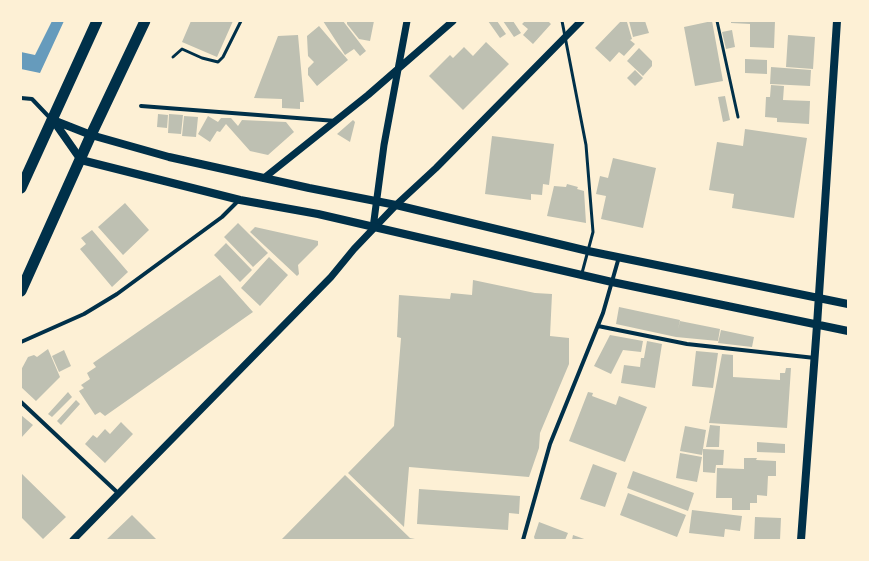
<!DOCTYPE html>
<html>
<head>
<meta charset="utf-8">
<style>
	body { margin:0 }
	#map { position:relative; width:869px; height:561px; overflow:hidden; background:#fdf0d5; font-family:"Roboto Serif",serif }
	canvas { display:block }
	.frame { position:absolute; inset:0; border:22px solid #fdf0d5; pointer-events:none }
</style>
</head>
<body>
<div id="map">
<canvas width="869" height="561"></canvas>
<div class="frame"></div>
</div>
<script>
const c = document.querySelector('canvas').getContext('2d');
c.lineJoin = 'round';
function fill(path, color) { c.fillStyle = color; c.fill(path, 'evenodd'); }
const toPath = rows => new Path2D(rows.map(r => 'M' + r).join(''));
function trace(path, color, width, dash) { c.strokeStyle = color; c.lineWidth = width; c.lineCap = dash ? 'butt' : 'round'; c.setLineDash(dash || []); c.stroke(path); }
const water = toPath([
	[52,21,64,21,40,73,21,69,21,52,35,55]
]);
const building = toPath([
	[191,21,233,21,217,57,182,42],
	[323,21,343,21,366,51,360,56,354,49,345,55],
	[347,21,374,21,370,41,359,39,347,24],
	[488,21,497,21,506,34,500,38],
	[503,21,513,21,521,33,514,37],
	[525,21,548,21,551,24,533,44,523,35,528,29,522,24],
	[621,21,627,22,632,39,630,40,635,44,624,56,619,52,610,62,595,48],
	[629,21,645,21,649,33,633,37],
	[712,21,723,81,695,86,684,27],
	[731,21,775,21,774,48,750,47,750,24,731,23],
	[319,26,348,60,317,86,308,75,308,68,314,62,308,56,307,36],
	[732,30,735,47,726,49,722,32],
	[298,35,304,102,300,102,300,109,282,108,282,99,254,98,278,36],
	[788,35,815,37,813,69,786,67],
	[486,42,509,64,463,110,429,76,450,55,453,58,464,47,473,56],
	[639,48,652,61,652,66,643,76,627,61],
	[745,59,767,60,767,74,745,73],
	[771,67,811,70,810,86,770,84],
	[635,70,643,78,635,86,627,78],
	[771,85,784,86,783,100,810,101,809,124,777,122,777,118,765,117,766,97,770,97],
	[725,96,730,120,723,122,718,97],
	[158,114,168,115,167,128,157,127],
	[169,114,183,115,181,134,168,133],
	[184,116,198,117,196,137,182,136],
	[208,116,218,122,221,118,231,118,238,126,242,120,286,122,294,132,268,155,250,151,226,124,220,132,217,131,210,142,198,134],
	[353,120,355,122,350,142,337,134],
	[745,129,807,138,794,218,732,208,734,194,709,190,717,142,743,146],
	[492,136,554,144,549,185,543,184,542,195,531,194,531,200,485,194],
	[613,158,656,168,643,228,601,219,606,196,596,194,600,176,608,178],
	[567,184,578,187,577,189,584,191,586,223,547,216,554,186,566,187],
	[125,203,149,230,123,255,98,227],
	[238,223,268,253,253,267,224,237],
	[255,227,318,241,318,245,298,265,299,274,297,276,250,232],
	[92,230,128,272,112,287,80,249,86,244,81,238],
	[226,243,252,270,240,282,214,255],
	[269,257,288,275,260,306,241,288],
	[220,275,253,312,105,416,100,412,95,415,79,391,84,388,81,385,90,379,87,373,96,367,93,363],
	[473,280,535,293,552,294,550,336,569,338,569,364,540,433,539,448,529,477,409,467,404,527,348,473,394,426,401,338,397,337,399,295,450,299,451,293,472,295],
	[619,307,680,320,678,329,680,321,720,329,718,341,676,337,616,324],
	[721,330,754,337,752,347,718,343],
	[610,335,643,341,641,352,623,350,611,374,594,366],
	[647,341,662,344,655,388,621,383,624,365,640,367,641,358,644,358],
	[48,349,60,377,36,401,21,387,21,370,28,357,34,355,37,357],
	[64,350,71,366,59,372,52,356],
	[696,351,718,353,713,388,692,386],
	[722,354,733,355,733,377,780,380,780,373,785,373,786,368,791,368,787,428,709,423],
	[68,392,72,397,52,417,48,414],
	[588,392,593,393,592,396,616,405,619,396,647,407,625,462,569,441],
	[76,400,80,404,61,425,57,421],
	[21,415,33,425,21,438],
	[121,422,133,434,105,463,85,444,93,435,97,438,105,429,110,434],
	[710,425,720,426,719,447,706,447],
	[685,426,706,430,702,455,680,451],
	[757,442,785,444,785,453,757,452],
	[703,449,724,450,723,465,716,465,715,473,703,472],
	[680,453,702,457,697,482,676,478],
	[744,458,757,458,756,460,776,461,776,476,768,476,767,496,757,495,757,503,750,503,750,510,732,510,732,498,716,498,717,468,744,469],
	[593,464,617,473,605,507,580,499],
	[633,471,694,493,688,511,627,488],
	[21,473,66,517,43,539,21,517],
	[345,475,410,538,420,540,281,540],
	[419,489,520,496,519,514,509,513,508,530,417,524],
	[628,493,686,515,677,537,620,515],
	[692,510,742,516,740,531,725,529,724,537,689,533],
	[132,515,157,540,106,540],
	[755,517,781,518,780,540,754,540],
	[539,522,568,533,565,540,535,540,534,537],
	[573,535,587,540,572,540]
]);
const service = toPath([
	[562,21,586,145,593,232,582,273],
	[717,21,738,117],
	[173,57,182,49,202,58,218,62,223,57,241,21]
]);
const minor = toPath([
	[21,98,32,99,51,119],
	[141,106,336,121],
	[598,326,687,344,815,358],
	[21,342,84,314,117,294,222,217,239,200],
	[21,402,118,493],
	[523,540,550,444,603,313,619,257]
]);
const tertiary = toPath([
	[264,178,368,95,453,21],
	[373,228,384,145,407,21],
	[73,540,331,277,354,249,396,205,436,168,581,21]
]);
const secondary = toPath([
	[53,120,81,160,240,200,318,214,612,282,848,331],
	[53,120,91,135,169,157,309,188,396,205,588,251,848,304],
	[801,540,817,325,837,21]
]);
const trunk = toPath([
	[21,188,97,21],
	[21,291,91,135,145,21]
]);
fill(water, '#669bbc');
fill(building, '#bec0b2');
trace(service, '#003049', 3);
trace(minor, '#003049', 4);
trace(tertiary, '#003049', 7);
trace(secondary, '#003049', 8);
trace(trunk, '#003049', 11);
</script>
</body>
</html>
